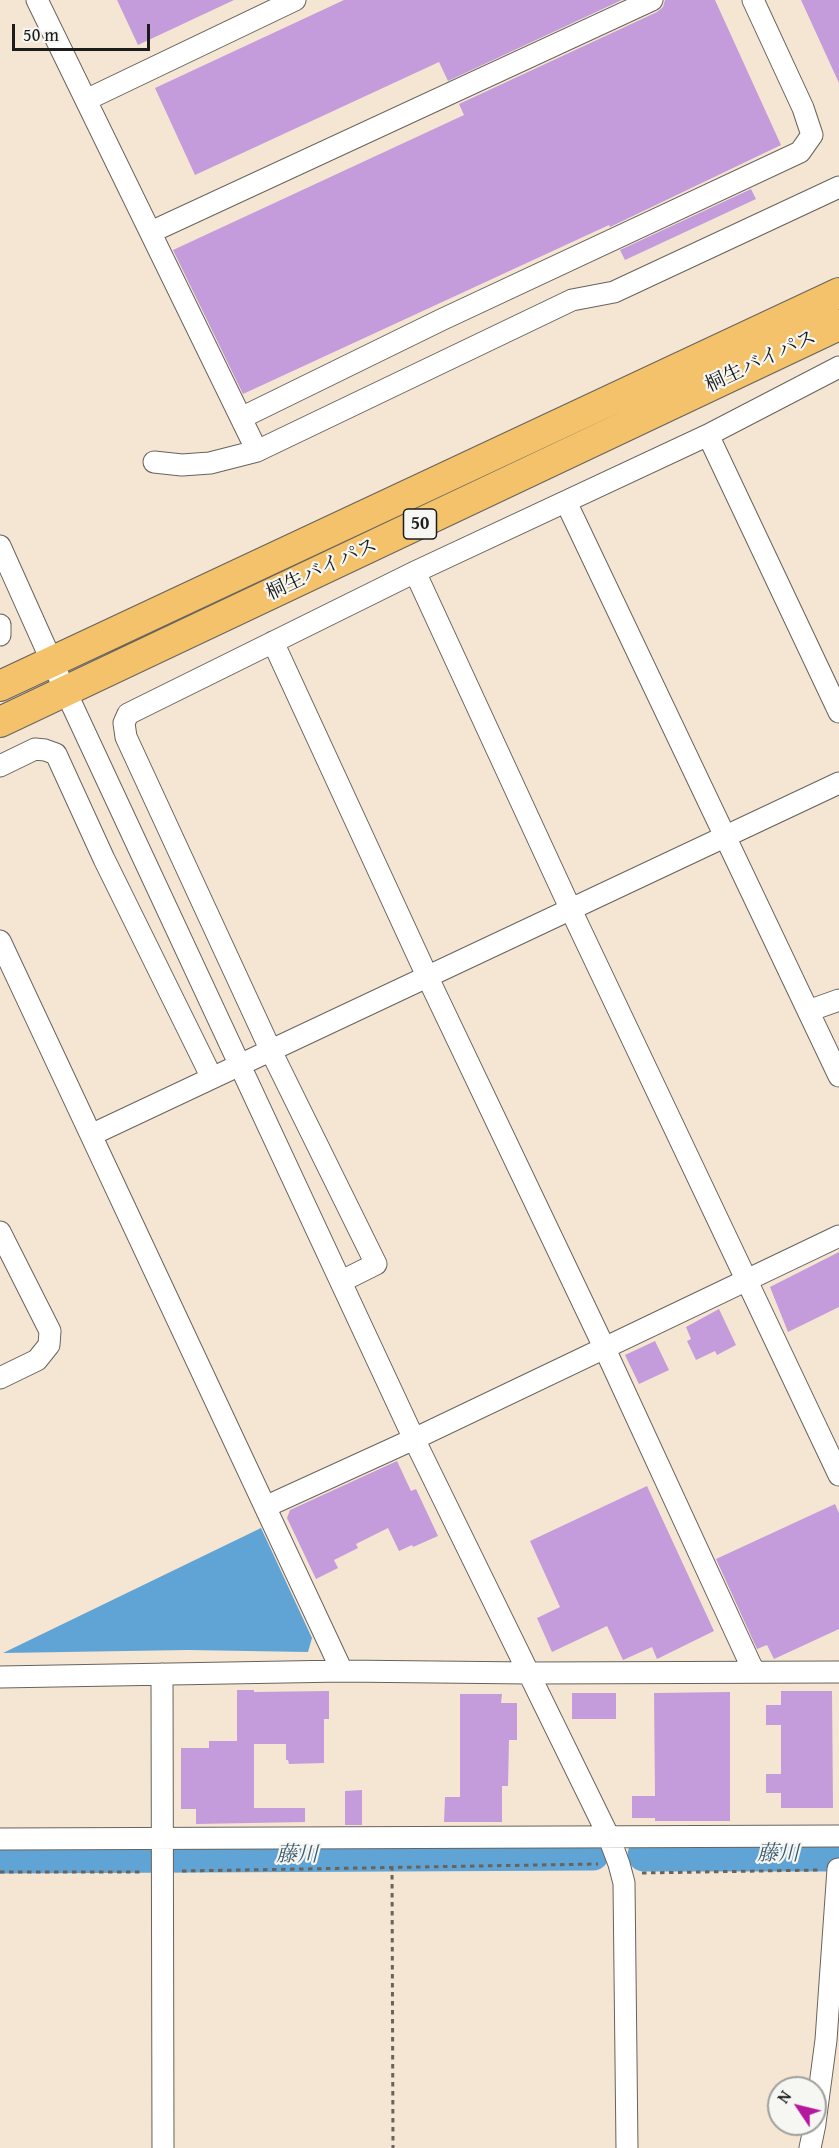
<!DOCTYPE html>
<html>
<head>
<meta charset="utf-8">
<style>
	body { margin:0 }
	#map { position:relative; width:839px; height:2148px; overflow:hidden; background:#f4e6d3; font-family:"Gentium Book Plus",serif }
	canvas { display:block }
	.north { position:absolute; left:767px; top:2076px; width:60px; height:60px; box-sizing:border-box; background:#f6f6f2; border:2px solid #9f9f9c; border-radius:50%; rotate:305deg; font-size:16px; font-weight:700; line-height:24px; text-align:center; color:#1c1c1c }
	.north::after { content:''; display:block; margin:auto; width:21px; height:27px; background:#b5179e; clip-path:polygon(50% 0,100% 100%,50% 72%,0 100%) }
	.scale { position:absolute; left:12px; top:24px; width:138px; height:27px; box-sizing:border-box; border:3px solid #1c1c1c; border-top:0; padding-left:8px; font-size:18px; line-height:21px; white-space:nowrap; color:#1c1c1c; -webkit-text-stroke:4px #f6f6f2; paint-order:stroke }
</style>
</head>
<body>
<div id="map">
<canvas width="839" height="2148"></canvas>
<div class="north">N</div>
<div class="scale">50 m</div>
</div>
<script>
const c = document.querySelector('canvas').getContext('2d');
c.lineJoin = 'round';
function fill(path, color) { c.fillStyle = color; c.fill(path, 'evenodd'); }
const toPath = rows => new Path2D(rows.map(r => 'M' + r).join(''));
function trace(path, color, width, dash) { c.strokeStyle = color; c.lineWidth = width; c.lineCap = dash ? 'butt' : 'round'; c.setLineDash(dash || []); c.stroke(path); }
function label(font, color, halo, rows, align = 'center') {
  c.font = font + ' "Gentium Book Plus","Noto Serif JP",serif'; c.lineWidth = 4.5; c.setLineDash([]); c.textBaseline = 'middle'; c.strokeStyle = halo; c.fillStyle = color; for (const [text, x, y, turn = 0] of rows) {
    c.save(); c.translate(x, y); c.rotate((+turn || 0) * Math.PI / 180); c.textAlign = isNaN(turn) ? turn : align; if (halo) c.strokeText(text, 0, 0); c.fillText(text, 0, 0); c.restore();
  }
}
const water = toPath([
	[261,1528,312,1638,308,1652,188,1650,3,1653]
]);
const river = toPath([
	[644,1855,839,1855],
	[0,1857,593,1854]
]);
const building = toPath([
	[117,0,234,0,138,45],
	[344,0,622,0,448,81,439,62,195,175,155,88],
	[665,0,715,0,781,145,610,227,609,225,243,394,173,250,464,115,459,104,657,12,663,7],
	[801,0,839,0,839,83],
	[751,189,756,199,625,260,620,250],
	[839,1252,839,1307,788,1332,770,1287],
	[719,1309,736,1345,717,1355,715,1351,696,1360,687,1341,691,1339,686,1327],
	[655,1341,669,1370,639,1384,625,1355],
	[397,1461,411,1491,416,1489,438,1536,413,1547,412,1545,399,1551,388,1528,356,1544,358,1548,334,1560,338,1568,316,1579,287,1518,290,1510],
	[647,1486,714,1631,657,1659,652,1647,623,1660,607,1626,552,1652,537,1618,560,1607,530,1541],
	[835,1504,839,1513,839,1629,774,1659,767,1645,757,1649,716,1559],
	[237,1690,254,1690,254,1692,329,1691,329,1719,324,1719,324,1763,289,1764,288,1760,286,1760,286,1744,254,1744,254,1808,305,1808,305,1822,196,1824,196,1809,181,1809,181,1748,209,1748,209,1741,237,1741],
	[781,1691,832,1691,833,1808,781,1808,781,1793,766,1793,766,1774,781,1774,781,1725,766,1725,766,1705,781,1705],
	[730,1692,730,1821,655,1821,655,1818,632,1818,632,1796,655,1796,654,1693],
	[572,1693,616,1693,616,1719,572,1719],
	[460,1694,502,1694,501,1703,517,1703,517,1740,509,1740,508,1786,502,1786,502,1822,444,1822,445,1797,460,1797],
	[362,1790,362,1825,345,1825,345,1791]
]);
const path = toPath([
	[392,1866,393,2148],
	[182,1871,598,1864],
	[0,1872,142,1872],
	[642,1873,818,1870]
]);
const minor = toPath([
	[37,0,257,451],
	[86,100,295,0],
	[151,232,652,0],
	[241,418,441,320,800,152,812,135,803,108,753,0],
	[708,435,839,712],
	[154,462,182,465,210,463,257,451,572,300,614,292,839,187],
	[566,502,839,1076],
	[0,546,52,662,414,1439,608,1835,619,1864,624,1883,627,2148],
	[415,572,571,910,839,1475],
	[0,625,0,635],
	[273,642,428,978,604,1347,754,1672],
	[0,766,35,749,45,750,56,754,104,859,212,1078],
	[0,941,342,1671],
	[808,1011,839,1000],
	[91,1135,839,783],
	[0,1232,50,1331,49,1345,37,1360,0,1378],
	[342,1281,376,1264,271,1051,126,737,124,723,128,714,415,572,708,435,839,367],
	[265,1507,414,1439,839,1236],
	[162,1674,163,2148],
	[0,1677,342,1671,529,1673,839,1672],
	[0,1839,839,1836],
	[815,2123,826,2040,838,1869],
	[810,2148,815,2124]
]);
const highway = toPath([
	[0,686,839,293],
	[0,722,839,325]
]);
const shields = [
	[420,524,33]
];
const shieldNames = [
	["50",420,524]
];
const streetNames = [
	["桐生バイパス",761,362,-25],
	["桐生バイパス",322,570,-25]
];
const waterNames = [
	["藤川",778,1855],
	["藤川",297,1856]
];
fill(water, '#60a4d5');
trace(river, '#60a4d5', 33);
fill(building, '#c49cdb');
trace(minor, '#68635c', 23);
trace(highway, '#68635c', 32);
trace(path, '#68635c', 3, [4.5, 4.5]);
trace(minor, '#fff', 21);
trace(highway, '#f3c26a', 30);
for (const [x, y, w] of shields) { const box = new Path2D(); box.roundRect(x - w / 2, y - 15, w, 30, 4.5); c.fillStyle = '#f6f6f2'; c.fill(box); trace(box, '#1c1c1c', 1.5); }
label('bold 18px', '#1c1c1c', null, shieldNames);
label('20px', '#1c1c1c', '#f6f6f2', streetNames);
label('italic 21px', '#3b596f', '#f6f6f2', waterNames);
</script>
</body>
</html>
